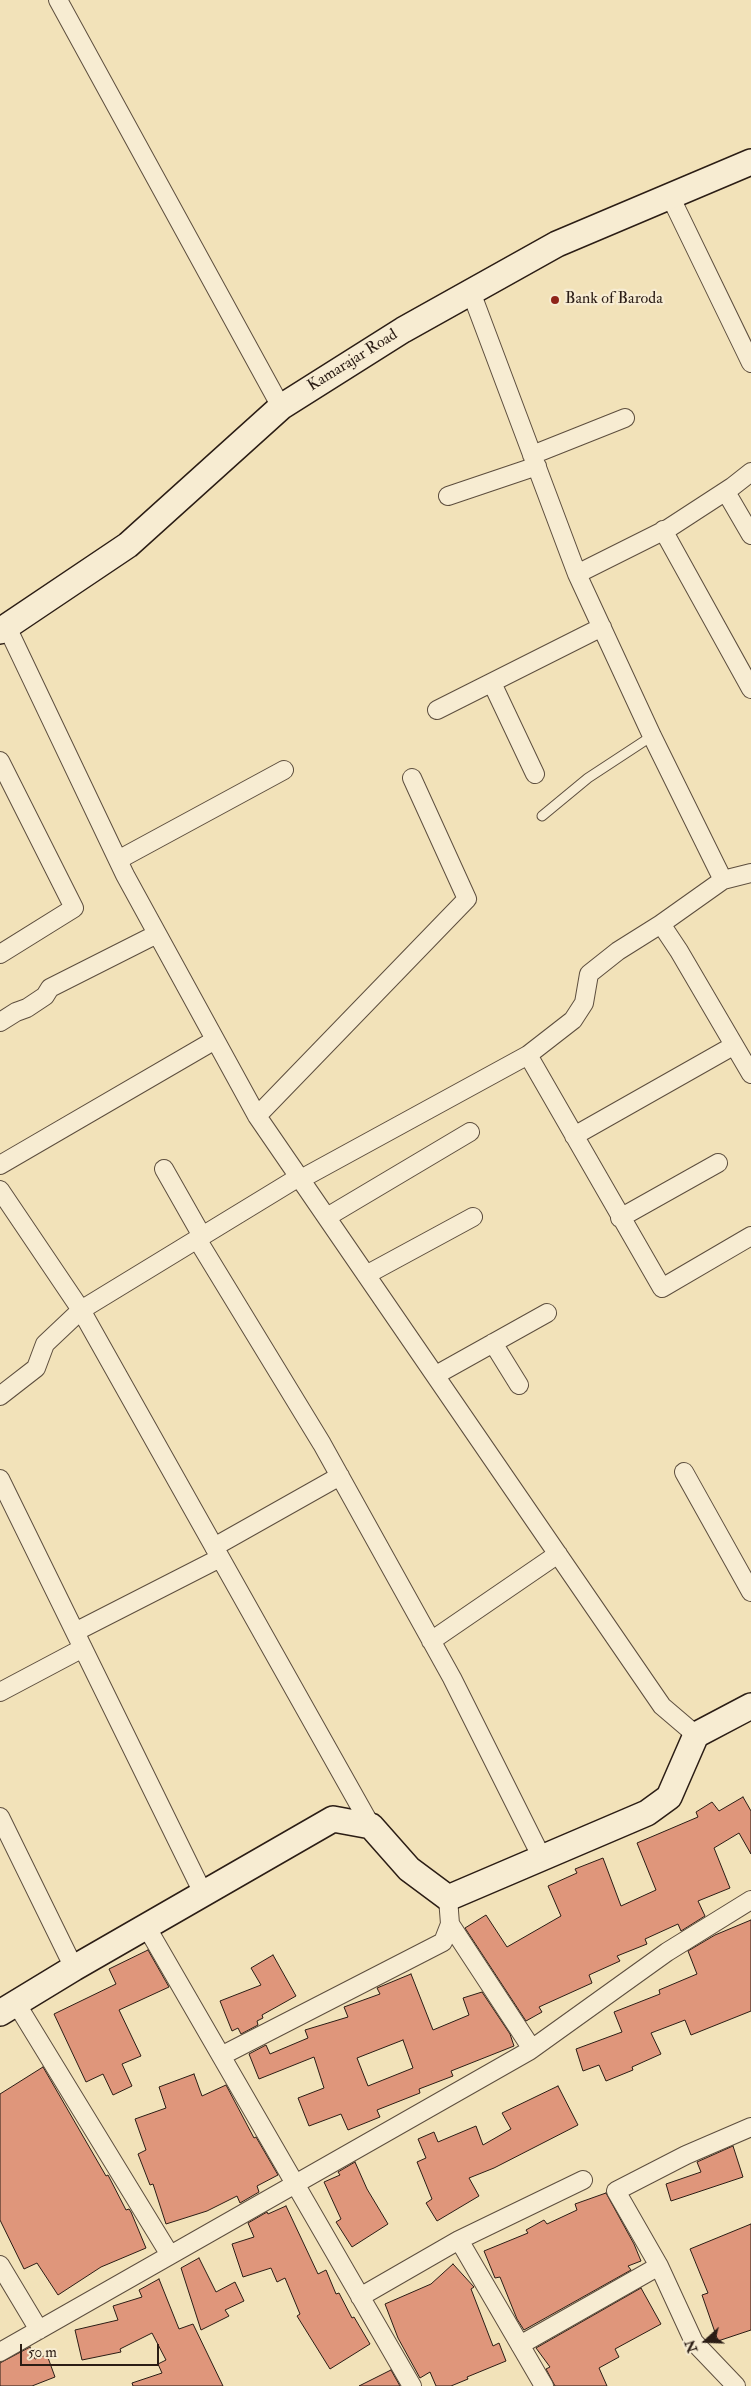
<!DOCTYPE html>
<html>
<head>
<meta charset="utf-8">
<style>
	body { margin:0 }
	#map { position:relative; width:751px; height:2386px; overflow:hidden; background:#f2e2b9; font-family:"IM FELL Double Pica",serif }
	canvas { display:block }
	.north { position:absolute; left:681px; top:2316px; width:50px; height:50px; -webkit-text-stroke:4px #f7ecd2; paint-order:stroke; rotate:250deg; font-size:14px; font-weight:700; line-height:20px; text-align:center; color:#2b1d15 }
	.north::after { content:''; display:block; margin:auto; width:18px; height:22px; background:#2b1d15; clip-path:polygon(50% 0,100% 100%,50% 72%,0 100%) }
	.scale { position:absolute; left:20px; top:2344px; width:139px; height:22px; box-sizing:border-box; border:2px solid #2b1d15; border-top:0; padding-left:6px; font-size:15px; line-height:18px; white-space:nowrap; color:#2b1d15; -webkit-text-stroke:4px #f7ecd2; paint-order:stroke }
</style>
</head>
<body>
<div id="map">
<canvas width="751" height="2386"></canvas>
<div class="north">N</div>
<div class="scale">50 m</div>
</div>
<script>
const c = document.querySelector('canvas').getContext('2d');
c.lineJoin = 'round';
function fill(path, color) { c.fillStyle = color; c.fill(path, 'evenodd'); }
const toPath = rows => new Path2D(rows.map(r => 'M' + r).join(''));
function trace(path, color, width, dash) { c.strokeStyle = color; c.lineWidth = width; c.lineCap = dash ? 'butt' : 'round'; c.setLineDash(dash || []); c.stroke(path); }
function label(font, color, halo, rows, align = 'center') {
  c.font = font + ' "IM FELL Double Pica",serif'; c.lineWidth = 4.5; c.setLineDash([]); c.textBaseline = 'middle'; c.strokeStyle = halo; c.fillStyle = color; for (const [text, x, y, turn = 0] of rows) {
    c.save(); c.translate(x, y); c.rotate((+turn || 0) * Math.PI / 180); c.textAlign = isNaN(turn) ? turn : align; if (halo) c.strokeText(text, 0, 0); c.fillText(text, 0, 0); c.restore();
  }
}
const building = toPath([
	[743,1797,751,1811,751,1854,739,1833,714,1848,730,1888,698,1901,705,1916,681,1931,678,1924,645,1939,647,1944,617,1956,620,1961,589,1975,592,1983,539,2007,542,2012,526,2021,465,1928,486,1915,507,1947,561,1916,548,1886,577,1873,575,1869,603,1858,621,1906,656,1890,637,1843,698,1817,696,1812,712,1802,719,1811,743,1797],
	[751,1920,751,2011,691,2035,685,2020,651,2033,661,2054,632,2067,633,2070,606,2081,599,2065,583,2071,576,2049,622,2032,614,2012,660,1994,659,1990,697,1974,688,1951,715,1935,751,1920],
	[148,1950,169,1987,119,2010,141,2056,122,2064,132,2086,113,2095,103,2074,86,2082,54,2014,116,1984,109,1969,148,1950],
	[273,1955,296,1996,262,2015,263,2018,257,2021,258,2025,241,2034,238,2028,232,2031,220,2001,261,1985,251,1968,273,1955],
	[411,1974,433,2030,469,2015,463,1998,482,1992,510,2034,514,2046,451,2071,453,2076,419,2089,420,2093,377,2110,380,2117,348,2130,341,2114,309,2126,298,2098,324,2088,314,2057,259,2079,249,2054,266,2045,270,2054,308,2038,305,2030,348,2017,344,2007,380,1994,377,1988,411,1974],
	[403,2040,413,2068,368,2086,357,2058,403,2040],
	[43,2067,106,2176,108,2175,126,2210,129,2209,131,2212,146,2248,101,2267,58,2295,37,2263,24,2269,0,2220,0,2094,43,2067],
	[194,2074,202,2096,226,2085,254,2138,256,2137,278,2175,257,2186,259,2192,240,2203,237,2196,207,2211,166,2224,153,2184,150,2185,138,2154,146,2150,135,2119,166,2108,159,2087,194,2074],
	[558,2086,578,2125,494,2168,469,2178,479,2196,437,2221,426,2203,432,2199,417,2162,426,2158,418,2139,434,2132,438,2142,476,2126,483,2145,511,2129,502,2113,558,2086],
	[733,2146,743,2177,671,2201,666,2184,701,2172,697,2162,733,2146],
	[355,2162,367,2189,388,2224,352,2247,336,2222,341,2219,324,2182,340,2175,338,2172,355,2162],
	[606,2193,634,2244,641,2261,628,2266,631,2270,524,2330,517,2319,500,2277,495,2278,484,2251,528,2233,526,2230,544,2220,547,2224,577,2210,575,2204,606,2193],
	[286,2206,318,2274,326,2270,336,2294,339,2293,352,2318,354,2317,370,2344,330,2369,297,2316,300,2314,285,2278,277,2282,271,2268,243,2277,232,2244,254,2237,248,2223,267,2212,268,2214,286,2206],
	[751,2224,751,2330,718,2341,702,2295,708,2293,690,2249,751,2224],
	[199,2258,216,2292,235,2282,244,2301,225,2310,229,2316,201,2330,181,2268,199,2258],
	[453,2264,474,2287,471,2289,493,2346,499,2343,506,2361,467,2377,468,2379,451,2386,436,2386,430,2372,420,2378,398,2338,385,2304,431,2284,453,2264],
	[159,2279,179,2329,193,2324,223,2386,133,2386,132,2383,162,2373,158,2364,166,2360,152,2333,120,2349,121,2352,82,2360,75,2330,118,2320,113,2306,142,2297,139,2290,159,2279],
	[641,2288,661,2324,615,2349,619,2357,599,2368,607,2386,555,2386,546,2369,550,2367,536,2348,641,2288],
	[30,2347,35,2359,47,2355,55,2377,32,2386,0,2386,0,2363,30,2347],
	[391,2370,400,2386,359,2386,391,2370]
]);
const lane = toPath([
	[542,816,588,778,652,736]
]);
const street = toPath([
	[58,0,281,407],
	[670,196,751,363],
	[471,292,577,574,669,528,732,487,751,472],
	[532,455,625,418],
	[726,492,751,535],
	[448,496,537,466],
	[663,530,751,689],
	[577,574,652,736,723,880],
	[7,627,125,875,257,1116,662,1706,696,1735],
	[492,683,535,774],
	[437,710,602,627],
	[0,761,74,908,0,954],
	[118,860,284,770],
	[751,873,723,880,661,924,679,951,751,1074],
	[0,1022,16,1012,27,1008,45,996,50,988,157,934],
	[528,1055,662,1288,751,1236],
	[257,1116,467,899,412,778],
	[574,1136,733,1046],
	[0,1165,215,1040],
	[164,1169,202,1236],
	[301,1179,528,1055,573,1020,584,1003,589,974,618,951,661,924],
	[0,1190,81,1310,371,1826],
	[327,1217,470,1132],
	[620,1218,718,1163],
	[197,1239,322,1444,452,1678,542,1858],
	[366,1275,473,1217],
	[493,1343,519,1385],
	[436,1375,547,1313],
	[0,1396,36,1368,45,1344,81,1310,299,1177],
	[684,1472,751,1592],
	[0,1479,203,1893],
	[214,1547,340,1476],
	[75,1632,220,1558],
	[431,1641,558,1554],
	[0,1692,83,1648],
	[0,1817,74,1968],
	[450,1924,532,2049],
	[146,1926,412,2386],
	[16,2003,170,2255],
	[221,2056,443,1942,450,1924,448,1898],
	[0,2265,39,2330],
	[659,2266,694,2342,736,2386],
	[360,2297,459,2240],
	[520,2345,659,2266,616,2191,686,2155,751,2127],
	[0,2352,529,2051,667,1952,751,1900],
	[544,2386,459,2240,583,2180]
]);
const secondary = toPath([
	[0,631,128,545,281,407,403,330,557,244,751,162],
	[0,2013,74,1968,333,1819,371,1826,409,1869,448,1898,647,1813,669,1797,696,1735,751,1706]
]);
const markers = [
	[555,300,5,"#8f2418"]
];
const poiNames = [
	["Bank of Baroda",565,300]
];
const streetNames = [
	["Kamarajar Road",353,361,-32]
];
fill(building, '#df967b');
trace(building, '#2b1d15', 1);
trace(lane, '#5d4e3e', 11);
trace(street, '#5d4e3e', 20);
trace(secondary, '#2b1d15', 28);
trace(lane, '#f7ecd2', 9);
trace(street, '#f7ecd2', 18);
trace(secondary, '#f7ecd2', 25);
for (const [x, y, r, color] of markers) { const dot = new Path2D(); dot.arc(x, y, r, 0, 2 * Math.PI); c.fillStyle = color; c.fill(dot); trace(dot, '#f7ecd2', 2); }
label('16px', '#2b1d15', '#f7ecd2', poiNames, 'left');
label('16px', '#2b1d15', '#f7ecd2', streetNames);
</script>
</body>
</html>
